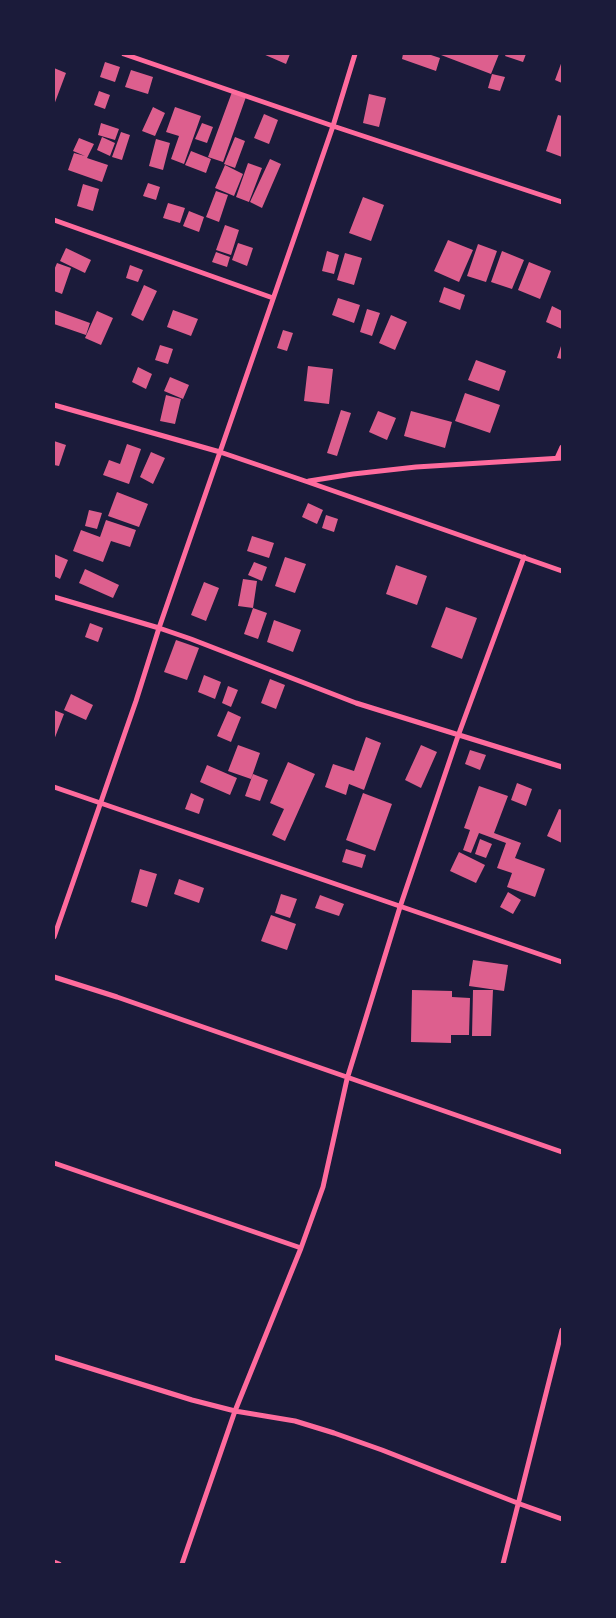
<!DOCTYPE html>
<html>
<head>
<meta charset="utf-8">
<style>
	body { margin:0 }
	#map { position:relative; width:616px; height:1618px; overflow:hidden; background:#1b1b3a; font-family:"Space Grotesk",sans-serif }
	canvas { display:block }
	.frame { position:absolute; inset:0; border:55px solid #1b1b3a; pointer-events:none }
</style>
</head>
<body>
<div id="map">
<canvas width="616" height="1618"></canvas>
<div class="frame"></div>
</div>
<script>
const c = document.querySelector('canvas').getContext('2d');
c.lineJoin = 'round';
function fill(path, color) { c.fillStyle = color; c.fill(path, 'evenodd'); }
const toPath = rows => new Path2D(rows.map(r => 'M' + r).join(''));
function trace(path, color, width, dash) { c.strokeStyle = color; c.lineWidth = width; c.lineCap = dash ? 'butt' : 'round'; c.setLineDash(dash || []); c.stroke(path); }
const building = toPath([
	[263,54,290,54,286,64],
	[403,54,428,54,440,58,436,71,402,59],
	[441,54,499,54,491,74,441,55],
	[506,54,526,54,523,62,505,56],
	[562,61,562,83,555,80],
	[105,62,120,67,115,82,100,77],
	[54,68,66,73,54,105],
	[131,70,153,77,148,94,125,87],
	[492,74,505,77,500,91,488,88],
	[99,91,110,95,105,109,94,105],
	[232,92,246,97,223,162,208,157],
	[369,94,386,98,379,127,363,123],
	[153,107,165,113,155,136,142,131],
	[175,107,201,116,184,164,171,159,179,136,166,132],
	[264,114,278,120,269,144,254,138],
	[558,115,562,116,562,157,546,151],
	[101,123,119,129,115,140,98,135],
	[202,123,213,127,207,143,195,139],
	[121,132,130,135,122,160,112,157],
	[102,137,115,143,110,156,97,150],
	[235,137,245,141,235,168,224,164],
	[79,138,94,144,87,158,108,165,102,182,68,170,74,153,85,156,73,151],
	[156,139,170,143,163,170,149,166],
	[191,151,211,159,206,173,185,165],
	[270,159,281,164,262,208,250,202],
	[248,163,262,168,249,202,236,197],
	[225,165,243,174,234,196,215,188],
	[148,183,160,187,156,200,143,196],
	[83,184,99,189,93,211,77,206],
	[216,191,228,195,219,222,206,217],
	[363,197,384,205,371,241,349,233],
	[168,203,185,208,180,223,163,218],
	[189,211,204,217,199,232,183,226],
	[225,225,239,230,231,255,216,250],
	[448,240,473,250,459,282,434,271],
	[238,243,253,248,247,266,232,260],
	[478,244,497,251,486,282,467,276],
	[66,248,91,260,85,273,60,261],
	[327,251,339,255,334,274,322,271],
	[502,251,524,260,512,289,491,282],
	[216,252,230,257,227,267,212,262],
	[345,253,362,258,354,285,337,280],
	[529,262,551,271,540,299,518,290],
	[57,263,71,268,62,294,54,291,54,270],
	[130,265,143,270,138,282,126,278],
	[144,285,157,291,143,321,131,315],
	[444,287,465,295,460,310,439,302],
	[338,298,360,305,354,323,332,315],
	[552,306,562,311,562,329,546,322],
	[367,309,380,313,372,336,360,332],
	[54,310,90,323,86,335,54,324],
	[173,310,198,319,191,336,167,327],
	[97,311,113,318,101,345,85,338],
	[391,315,407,322,395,350,379,343],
	[283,330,293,333,287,351,277,348],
	[562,343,562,359,557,358],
	[160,345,173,349,168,364,155,360],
	[476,360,506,371,499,391,468,380],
	[308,366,333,369,329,404,304,401],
	[138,367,152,374,146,389,132,382],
	[170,377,189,385,183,399,164,391],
	[465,393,500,405,490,433,455,421],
	[166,395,181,399,175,424,160,421],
	[341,410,351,413,337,456,327,453],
	[378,411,396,418,387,440,369,432],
	[411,411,452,422,445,448,404,436],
	[54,441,66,445,59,466,54,465],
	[127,444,141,449,129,484,103,475,109,460,120,464],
	[151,452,165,458,153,484,140,477],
	[117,492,148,504,139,527,108,516],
	[308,503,323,510,317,524,302,517],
	[89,510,102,513,97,529,85,526],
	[326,515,338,519,334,532,322,528],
	[106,520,136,530,130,547,111,541,103,562,73,551,81,530,100,537],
	[252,536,274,543,269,558,247,551],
	[54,554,68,560,60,579,54,576],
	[285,557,306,564,295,593,275,586],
	[254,562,267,567,262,581,248,575],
	[396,565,427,576,417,605,386,594],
	[85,569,119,585,113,598,79,583],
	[243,579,257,581,253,608,238,606],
	[204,582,219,588,206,621,191,615],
	[446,607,477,618,462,659,431,647],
	[253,608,267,613,258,639,244,634],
	[274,620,301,630,293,652,267,642],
	[90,623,103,628,98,642,85,637],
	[176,640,199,648,187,680,164,672],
	[204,675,221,682,215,699,198,692],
	[270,679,285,685,276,709,261,703],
	[228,686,238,690,231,707,222,703],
	[71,694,93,705,86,720,64,710],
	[54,710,64,714,54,740],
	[228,711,241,717,231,742,217,736],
	[366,737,381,743,364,790,349,784,346,795,325,787,333,764,354,771],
	[238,745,260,753,251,779,228,771],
	[421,745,437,752,421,788,405,780],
	[470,750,486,755,480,770,465,764],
	[288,762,315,774,285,841,272,835,284,809,270,803],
	[207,765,237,778,230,795,200,782],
	[253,774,268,780,260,801,245,796],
	[517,783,532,789,526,806,511,800],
	[479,786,508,796,494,833,521,843,515,858,545,869,535,897,507,887,512,873,497,868,506,843,479,833,471,853,463,850,470,830,464,828],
	[191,793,204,799,199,814,185,809],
	[363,793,392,804,375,851,346,840],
	[559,809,562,810,562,843,547,836],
	[480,839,492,844,486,858,475,854],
	[346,849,366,855,362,868,342,862],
	[459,852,485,865,476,883,450,871],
	[140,869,157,874,147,907,131,902],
	[179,879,204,888,199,903,174,894],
	[508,892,521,900,513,914,500,907],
	[281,894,297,899,290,918,275,913],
	[320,895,344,904,339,916,315,908],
	[271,915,296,924,287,950,261,941],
	[473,960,508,965,504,991,469,986],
	[412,990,452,991,452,997,470,998,469,1035,451,1035,451,1043,411,1042],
	[473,990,493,990,491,1036,472,1036]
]);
const minor = toPath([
	[124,54,333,126,562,202],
	[54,220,273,298],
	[54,405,220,452,308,482,562,571],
	[557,458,562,447],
	[309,481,353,474,416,467,562,458],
	[54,597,159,628,191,639,356,703,562,767],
	[54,787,562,962],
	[54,937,136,701,159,628,333,126,355,54],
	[54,977,117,997,562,1152],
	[54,1163,301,1248],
	[54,1357,192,1400,235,1411,295,1421,334,1433,382,1450,520,1504,562,1519],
	[54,1562,59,1564],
	[182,1564,235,1411,301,1248,323,1187,347,1079,400,907,458,736,524,557],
	[503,1564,562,1330]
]);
fill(building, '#dd5f8e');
trace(minor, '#ff6b9d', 5);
</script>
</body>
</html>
